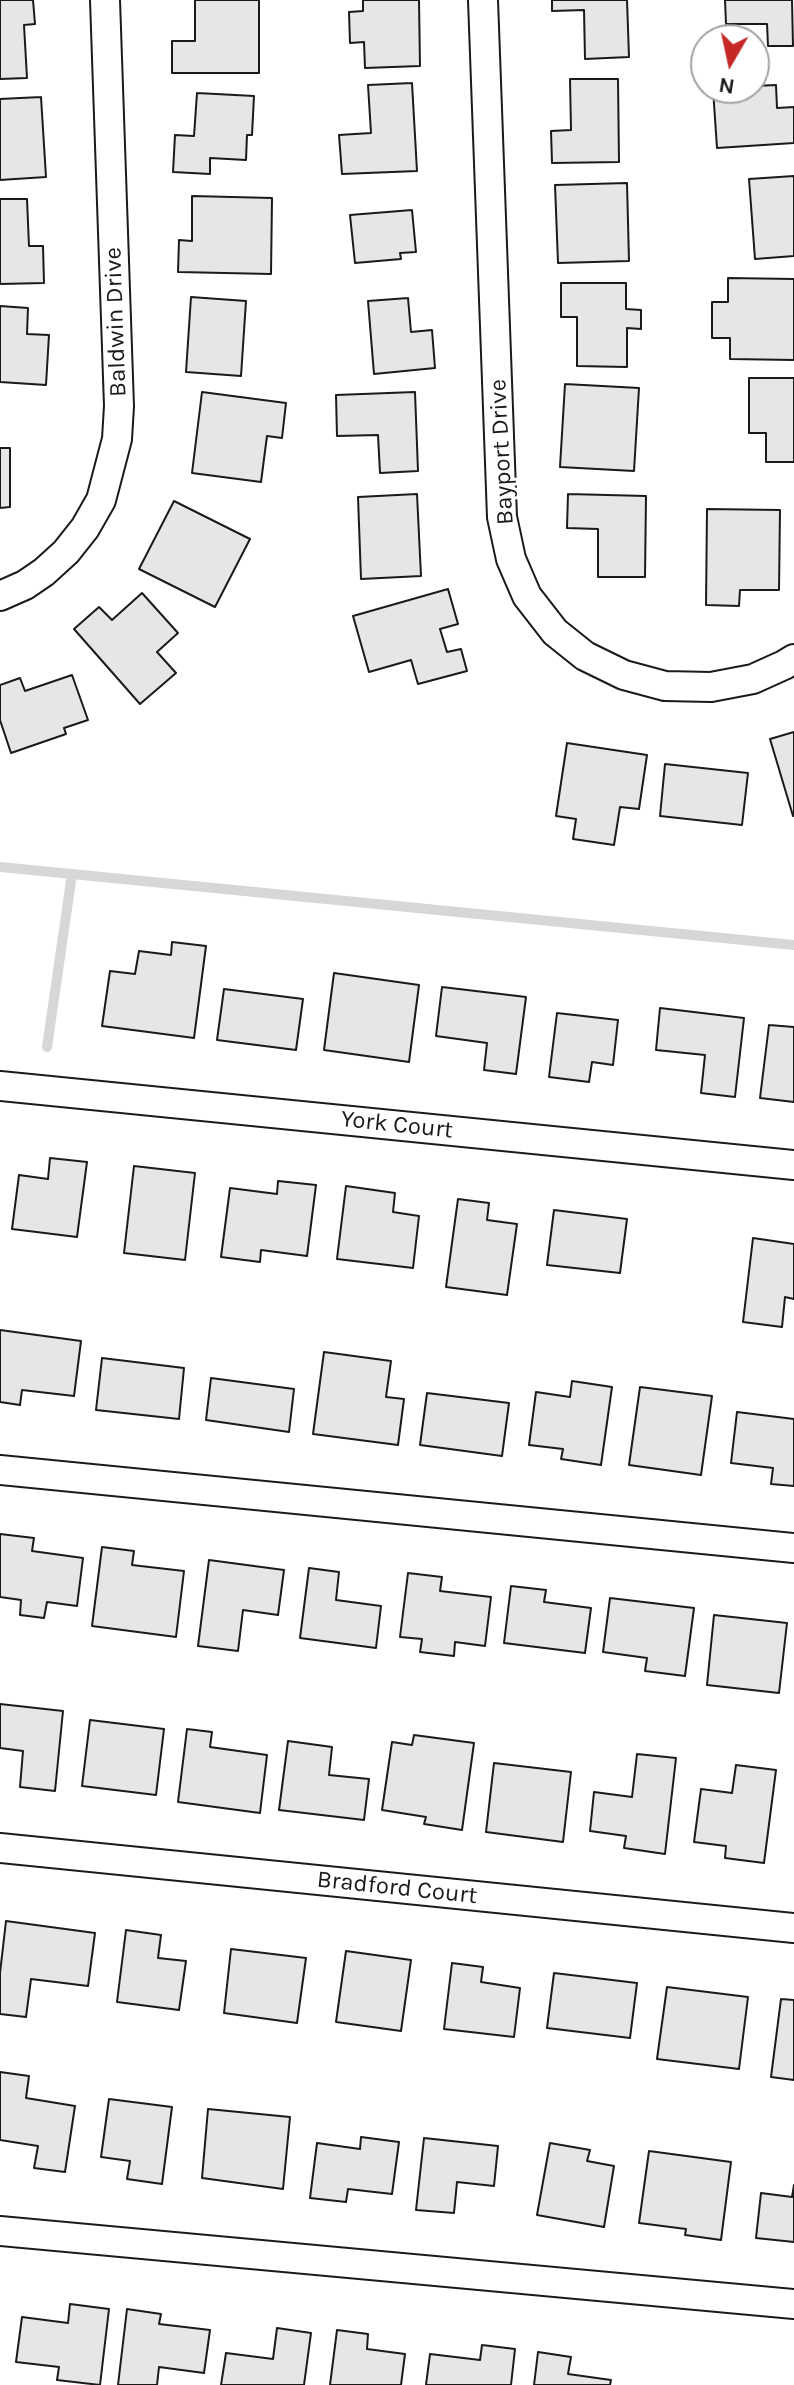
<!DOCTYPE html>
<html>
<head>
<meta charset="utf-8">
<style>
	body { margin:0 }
	#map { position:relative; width:794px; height:2385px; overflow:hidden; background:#fff; font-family:Karla,sans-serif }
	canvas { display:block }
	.north { position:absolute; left:690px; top:24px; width:80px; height:80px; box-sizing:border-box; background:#fff; border:2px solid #a3a3a3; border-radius:50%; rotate:189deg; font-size:22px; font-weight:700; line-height:32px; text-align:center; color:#1a1a1a }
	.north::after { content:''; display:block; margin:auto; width:28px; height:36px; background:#c62828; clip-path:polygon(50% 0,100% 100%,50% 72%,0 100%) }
</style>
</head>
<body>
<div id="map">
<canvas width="794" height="2385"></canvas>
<div class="north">N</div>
</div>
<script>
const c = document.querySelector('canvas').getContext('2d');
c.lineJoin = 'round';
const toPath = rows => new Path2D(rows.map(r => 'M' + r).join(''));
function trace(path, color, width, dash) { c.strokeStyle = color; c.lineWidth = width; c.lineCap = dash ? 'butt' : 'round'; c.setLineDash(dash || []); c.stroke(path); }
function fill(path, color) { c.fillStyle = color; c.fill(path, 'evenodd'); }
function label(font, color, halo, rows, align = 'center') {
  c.font = font + ' Karla,sans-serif'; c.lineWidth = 6; c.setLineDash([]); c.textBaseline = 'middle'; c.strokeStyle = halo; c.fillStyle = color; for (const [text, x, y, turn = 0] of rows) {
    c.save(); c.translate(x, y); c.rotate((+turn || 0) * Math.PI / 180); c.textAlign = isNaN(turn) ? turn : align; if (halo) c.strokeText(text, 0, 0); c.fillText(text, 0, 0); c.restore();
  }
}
const stream = toPath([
	[0,867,794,945],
	[47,1047,72,874]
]);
const building = toPath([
	[0,0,33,0,35,24,24,25,27,78,0,79,0,0],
	[195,0,259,0,259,73,172,73,172,41,195,41,195,0],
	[363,0,419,0,420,66,365,68,364,42,350,43,349,12,363,11,363,0],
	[552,0,627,0,629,57,585,59,584,10,552,11,552,0],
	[725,0,792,0,793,46,768,46,767,24,726,24,725,0],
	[570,79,618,79,619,162,552,163,551,131,571,130,570,79],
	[412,83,417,171,342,174,339,135,371,133,368,85,412,83],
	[776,85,777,108,794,107,794,143,717,148,713,89,754,88,754,86,776,85],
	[197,93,254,96,252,135,247,135,246,160,210,158,210,174,173,172,175,135,194,136,197,93],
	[41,97,46,177,0,180,0,99,41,97],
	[794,176,794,256,755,259,749,179,794,176],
	[627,183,629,261,558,263,555,185,627,183],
	[192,196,272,198,271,274,178,272,179,240,192,241,192,196],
	[0,199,27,199,29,246,43,246,44,283,0,284,0,199],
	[412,210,416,252,400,253,401,259,355,263,350,215,412,210],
	[728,278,794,279,794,360,730,359,730,338,712,338,712,302,728,302,728,278],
	[561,283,626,283,626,309,641,310,641,329,627,328,627,367,577,366,577,317,561,317,561,283],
	[191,297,246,301,241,376,186,372,191,297],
	[408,298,411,332,432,330,435,368,374,374,368,301,408,298],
	[0,306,28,308,27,334,49,335,46,385,0,382,0,306],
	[749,378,794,378,794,462,766,462,766,433,749,433,749,378],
	[565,384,639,388,634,471,560,467,565,384],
	[202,392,286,403,282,438,267,436,261,482,192,473,202,392],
	[415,392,418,471,380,473,378,435,337,436,336,395,415,392],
	[0,448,10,448,10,507,0,508,0,448],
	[417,494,421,576,361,579,358,497,417,494],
	[568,494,646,496,645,577,598,577,598,529,567,528,568,494],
	[174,501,250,539,215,607,139,569,174,501],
	[707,509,780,510,779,590,740,590,739,606,706,605,707,509],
	[448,589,458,624,440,629,447,652,461,649,467,671,418,684,411,660,369,672,353,616,448,589],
	[142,593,178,633,157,652,176,673,140,704,74,629,99,607,112,620,142,593],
	[72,675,88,720,64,728,66,734,11,753,0,720,0,685,20,678,25,691,72,675],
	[794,732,794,816,793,816,770,739,794,732],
	[567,743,647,755,639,809,620,807,614,845,573,839,576,819,556,816,567,743],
	[665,764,748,773,742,825,660,816,665,764],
	[172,942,206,946,194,1038,102,1026,110,971,135,974,139,951,171,955,172,942],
	[334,973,419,985,409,1062,324,1050,334,973],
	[442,987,526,997,516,1074,484,1070,487,1043,436,1036,442,987],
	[224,989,303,999,296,1050,217,1040,224,989],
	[660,1008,744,1018,735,1097,701,1093,705,1055,656,1050,660,1008],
	[557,1013,618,1020,613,1065,592,1062,589,1082,549,1077,557,1013],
	[769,1025,794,1027,794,1102,760,1098,769,1025],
	[50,1158,87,1162,77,1237,12,1229,19,1175,48,1179,50,1158],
	[134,1166,195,1173,185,1260,124,1253,134,1166],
	[278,1181,316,1185,307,1256,261,1250,260,1262,221,1257,230,1188,277,1194,278,1181],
	[346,1186,395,1193,393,1212,419,1216,413,1268,337,1259,346,1186],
	[458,1199,489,1203,487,1220,517,1224,507,1295,446,1287,458,1199],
	[554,1210,627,1219,620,1273,547,1265,554,1210],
	[753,1238,794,1244,794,1299,785,1297,782,1327,743,1322,753,1238],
	[0,1330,81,1341,74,1396,22,1390,20,1405,0,1402,0,1330],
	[324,1352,391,1361,386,1397,404,1399,398,1445,313,1434,324,1352],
	[102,1358,184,1368,179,1419,96,1410,102,1358],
	[211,1378,294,1389,289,1432,206,1420,211,1378],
	[572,1381,612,1387,601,1465,561,1459,563,1449,529,1445,536,1392,570,1397,572,1381],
	[640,1387,712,1396,701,1475,629,1465,640,1387],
	[427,1393,509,1403,502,1456,420,1445,427,1393],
	[737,1412,794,1419,794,1486,771,1484,773,1468,731,1463,737,1412],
	[0,1534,34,1538,32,1551,83,1558,77,1606,47,1602,44,1618,20,1615,21,1600,0,1597,0,1534],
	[102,1547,134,1551,132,1565,184,1571,176,1637,92,1626,102,1547],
	[209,1560,284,1570,278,1615,243,1610,238,1651,198,1646,209,1560],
	[309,1568,339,1572,336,1600,381,1606,376,1648,300,1638,309,1568],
	[408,1573,442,1577,440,1591,491,1597,485,1646,455,1642,454,1656,420,1652,422,1639,400,1637,408,1573],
	[511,1586,546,1590,544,1602,591,1608,585,1653,504,1643,511,1586],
	[610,1598,694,1608,685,1676,645,1671,647,1658,603,1652,610,1598],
	[714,1615,787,1623,779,1693,707,1685,714,1615],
	[0,1704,63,1711,55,1791,20,1787,23,1751,0,1748,0,1704],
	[90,1720,164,1729,156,1795,82,1786,90,1720],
	[187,1729,212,1732,210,1747,267,1755,260,1813,178,1802,187,1729],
	[414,1735,474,1743,462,1830,424,1824,426,1817,382,1810,392,1742,412,1745,414,1735],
	[288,1741,332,1747,329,1775,369,1779,364,1820,279,1810,288,1741],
	[637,1754,676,1758,665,1854,624,1848,626,1836,590,1831,594,1792,632,1797,637,1754],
	[494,1763,571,1772,563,1842,486,1832,494,1763],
	[736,1765,776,1770,764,1863,725,1858,726,1846,694,1842,701,1789,732,1793,736,1765],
	[6,1921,95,1933,88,1986,31,1979,26,2017,0,2014,0,1973,6,1921],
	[126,1930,161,1935,158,1958,186,1961,179,2010,117,2002,126,1930],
	[231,1949,306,1958,297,2023,224,2013,231,1949],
	[346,1951,411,1960,401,2031,336,2022,346,1951],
	[452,1963,483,1967,481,1982,520,1988,514,2037,444,2029,452,1963],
	[554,1973,637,1983,630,2038,547,2028,554,1973],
	[667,1987,748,1997,739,2069,657,2059,667,1987],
	[781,1999,794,2000,794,2080,771,2077,781,1999],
	[0,2072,29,2076,26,2098,75,2106,65,2172,34,2168,38,2146,0,2140,0,2072],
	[109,2099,172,2107,162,2184,127,2179,130,2161,101,2157,109,2099],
	[208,2109,290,2117,283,2189,202,2178,208,2109],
	[361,2137,399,2142,392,2194,348,2189,346,2202,310,2198,317,2143,360,2149,361,2137],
	[424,2138,498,2146,494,2186,457,2182,454,2213,416,2210,424,2138],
	[550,2143,590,2150,587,2161,614,2166,604,2227,537,2215,550,2143],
	[649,2151,731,2162,721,2240,685,2235,686,2229,639,2223,649,2151],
	[794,2185,794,2242,756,2238,761,2193,792,2197,794,2185],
	[70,2304,109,2309,100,2385,57,2380,59,2367,16,2362,22,2317,68,2323,70,2304],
	[127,2309,161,2314,159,2324,210,2330,204,2373,159,2367,157,2385,118,2385,127,2309],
	[277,2328,311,2333,304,2385,221,2385,226,2353,273,2359,277,2328],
	[337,2330,368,2334,367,2349,405,2354,401,2385,330,2385,337,2330],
	[482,2345,515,2349,511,2385,426,2385,430,2354,480,2360,482,2345],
	[538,2352,571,2357,568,2374,611,2380,610,2385,534,2385,538,2352]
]);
const street = toPath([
	[483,0,502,517,511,559,527,596,555,632,585,656,624,675,665,686,711,687,753,679,784,665,794,659],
	[0,596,25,585,44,572,66,552,85,528,101,500,117,439,119,406,105,0],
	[0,1086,794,1165],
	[0,1470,794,1548],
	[0,1848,794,1928],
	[0,2231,794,2304]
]);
const streetNames = [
	["Baldwin Drive",116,322,-92],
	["Bayport Drive",502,452,-93],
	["York Court",397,1125,6],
	["Bradford Court",397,1888,6]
];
trace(stream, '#d7d7d7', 10);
fill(building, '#e6e6e6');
trace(building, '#1a1a1a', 2);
trace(street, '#1a1a1a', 32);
trace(street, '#fff', 28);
label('24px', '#1a1a1a', '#fff', streetNames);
</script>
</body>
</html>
